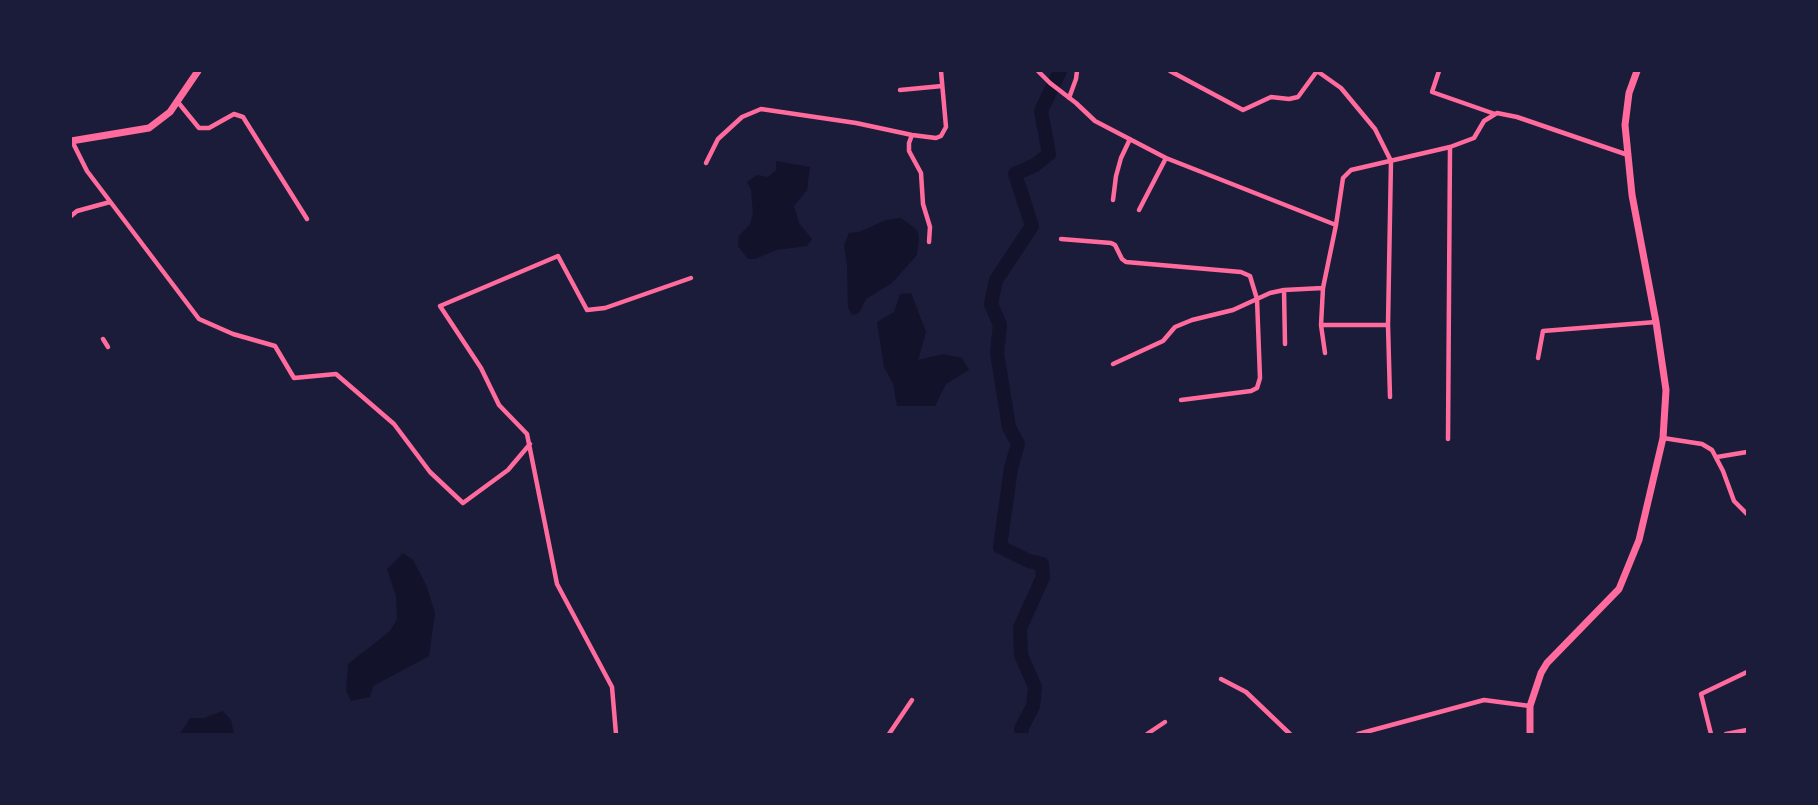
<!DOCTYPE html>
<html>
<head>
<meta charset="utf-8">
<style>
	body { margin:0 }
	#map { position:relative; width:1818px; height:805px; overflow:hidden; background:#1b1b3a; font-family:"Work Sans",sans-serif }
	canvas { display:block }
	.frame { position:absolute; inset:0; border:72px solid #1b1b3a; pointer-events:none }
</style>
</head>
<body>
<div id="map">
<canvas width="1818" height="805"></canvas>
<div class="frame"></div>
</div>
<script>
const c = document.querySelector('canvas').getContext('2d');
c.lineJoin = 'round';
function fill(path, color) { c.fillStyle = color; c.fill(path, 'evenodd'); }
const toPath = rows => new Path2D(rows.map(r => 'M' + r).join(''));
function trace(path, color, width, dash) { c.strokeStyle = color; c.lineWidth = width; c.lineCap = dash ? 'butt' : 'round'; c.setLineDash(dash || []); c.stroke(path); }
const water = toPath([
	[776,161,810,167,807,190,794,206,799,223,812,239,807,246,776,250,755,259,748,259,738,246,739,236,750,224,753,213,751,189,747,182,757,175,768,177,776,170],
	[901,218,917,230,919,237,917,255,892,283,866,299,859,313,852,315,848,307,847,265,844,245,849,233,859,232,886,220],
	[911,293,926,332,918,360,943,354,962,358,969,370,946,384,935,406,897,406,893,383,884,367,877,322,894,312,900,294],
	[403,553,413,560,426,585,435,613,429,656,373,686,370,697,351,701,346,691,348,664,390,631,397,619,396,596,387,569],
	[223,711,231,720,234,734,180,734,190,718,204,718]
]);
const river = toPath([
	[1022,734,1021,729,1033,706,1035,687,1021,655,1020,628,1043,577,1042,564,1029,561,1000,547,1011,468,1018,444,1009,427,997,353,1000,325,991,304,996,280,1032,226,1015,174,1035,165,1049,154,1041,111,1060,71]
]);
const minor = toPath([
	[1038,71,1050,83,1076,103,1095,121,1166,158,1336,225,1343,178,1351,170,1450,147,1474,138,1484,121,1497,113,1517,117,1628,155],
	[1170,71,1243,110,1271,97,1289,99,1298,97,1317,71,1341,88,1375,129,1391,161,1388,325,1390,397],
	[1439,71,1432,92,1495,114],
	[900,90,942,86],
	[1069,98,1076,79,1077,71],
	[177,101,199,128,209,128,234,114,243,117,307,219],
	[912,135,909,143,909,151,921,173,923,204,930,227,929,242],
	[72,141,87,171,199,319,233,334,275,346,294,378,336,374,394,424,430,472,463,503,508,470,530,444],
	[706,163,718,139,742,117,761,109,856,123,912,135,936,138,941,136,946,127,941,71],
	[1113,200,1116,176,1121,158,1130,139],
	[1139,210,1166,158],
	[71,216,77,211,110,202],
	[1061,239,1111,243,1115,245,1122,259,1126,262,1241,272,1250,276,1257,299,1260,378,1257,388,1251,391,1181,400],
	[1284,290,1285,344],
	[1321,325,1388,325],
	[103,339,108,347],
	[1325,353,1321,325,1323,288,1336,225],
	[1538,358,1543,331,1656,322],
	[1113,364,1163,341,1175,327,1192,320,1233,310,1270,293,1284,290,1323,288],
	[1663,438,1702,444,1712,450,1723,471,1734,501,1747,514],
	[1448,439,1450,147],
	[1717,457,1747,452],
	[1221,679,1246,692,1290,734],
	[616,734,612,687,557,584,527,434,499,405,481,368,440,306,558,256,587,310,605,308,691,278],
	[889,734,912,700],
	[1147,734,1165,722],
	[1358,734,1484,700,1530,706],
	[1711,734,1701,694,1747,672],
	[1726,734,1747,730]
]);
const primary = toPath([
	[71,141,149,128,170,112,198,71],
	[1530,734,1530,706,1541,673,1547,663,1619,589,1639,540,1663,438,1666,390,1656,322,1632,195,1625,125,1629,93,1637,71]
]);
fill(water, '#12122b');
trace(river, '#12122b', 14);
trace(minor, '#ff6b9d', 4.5);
trace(primary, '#ff6b9d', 7);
</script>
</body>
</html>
